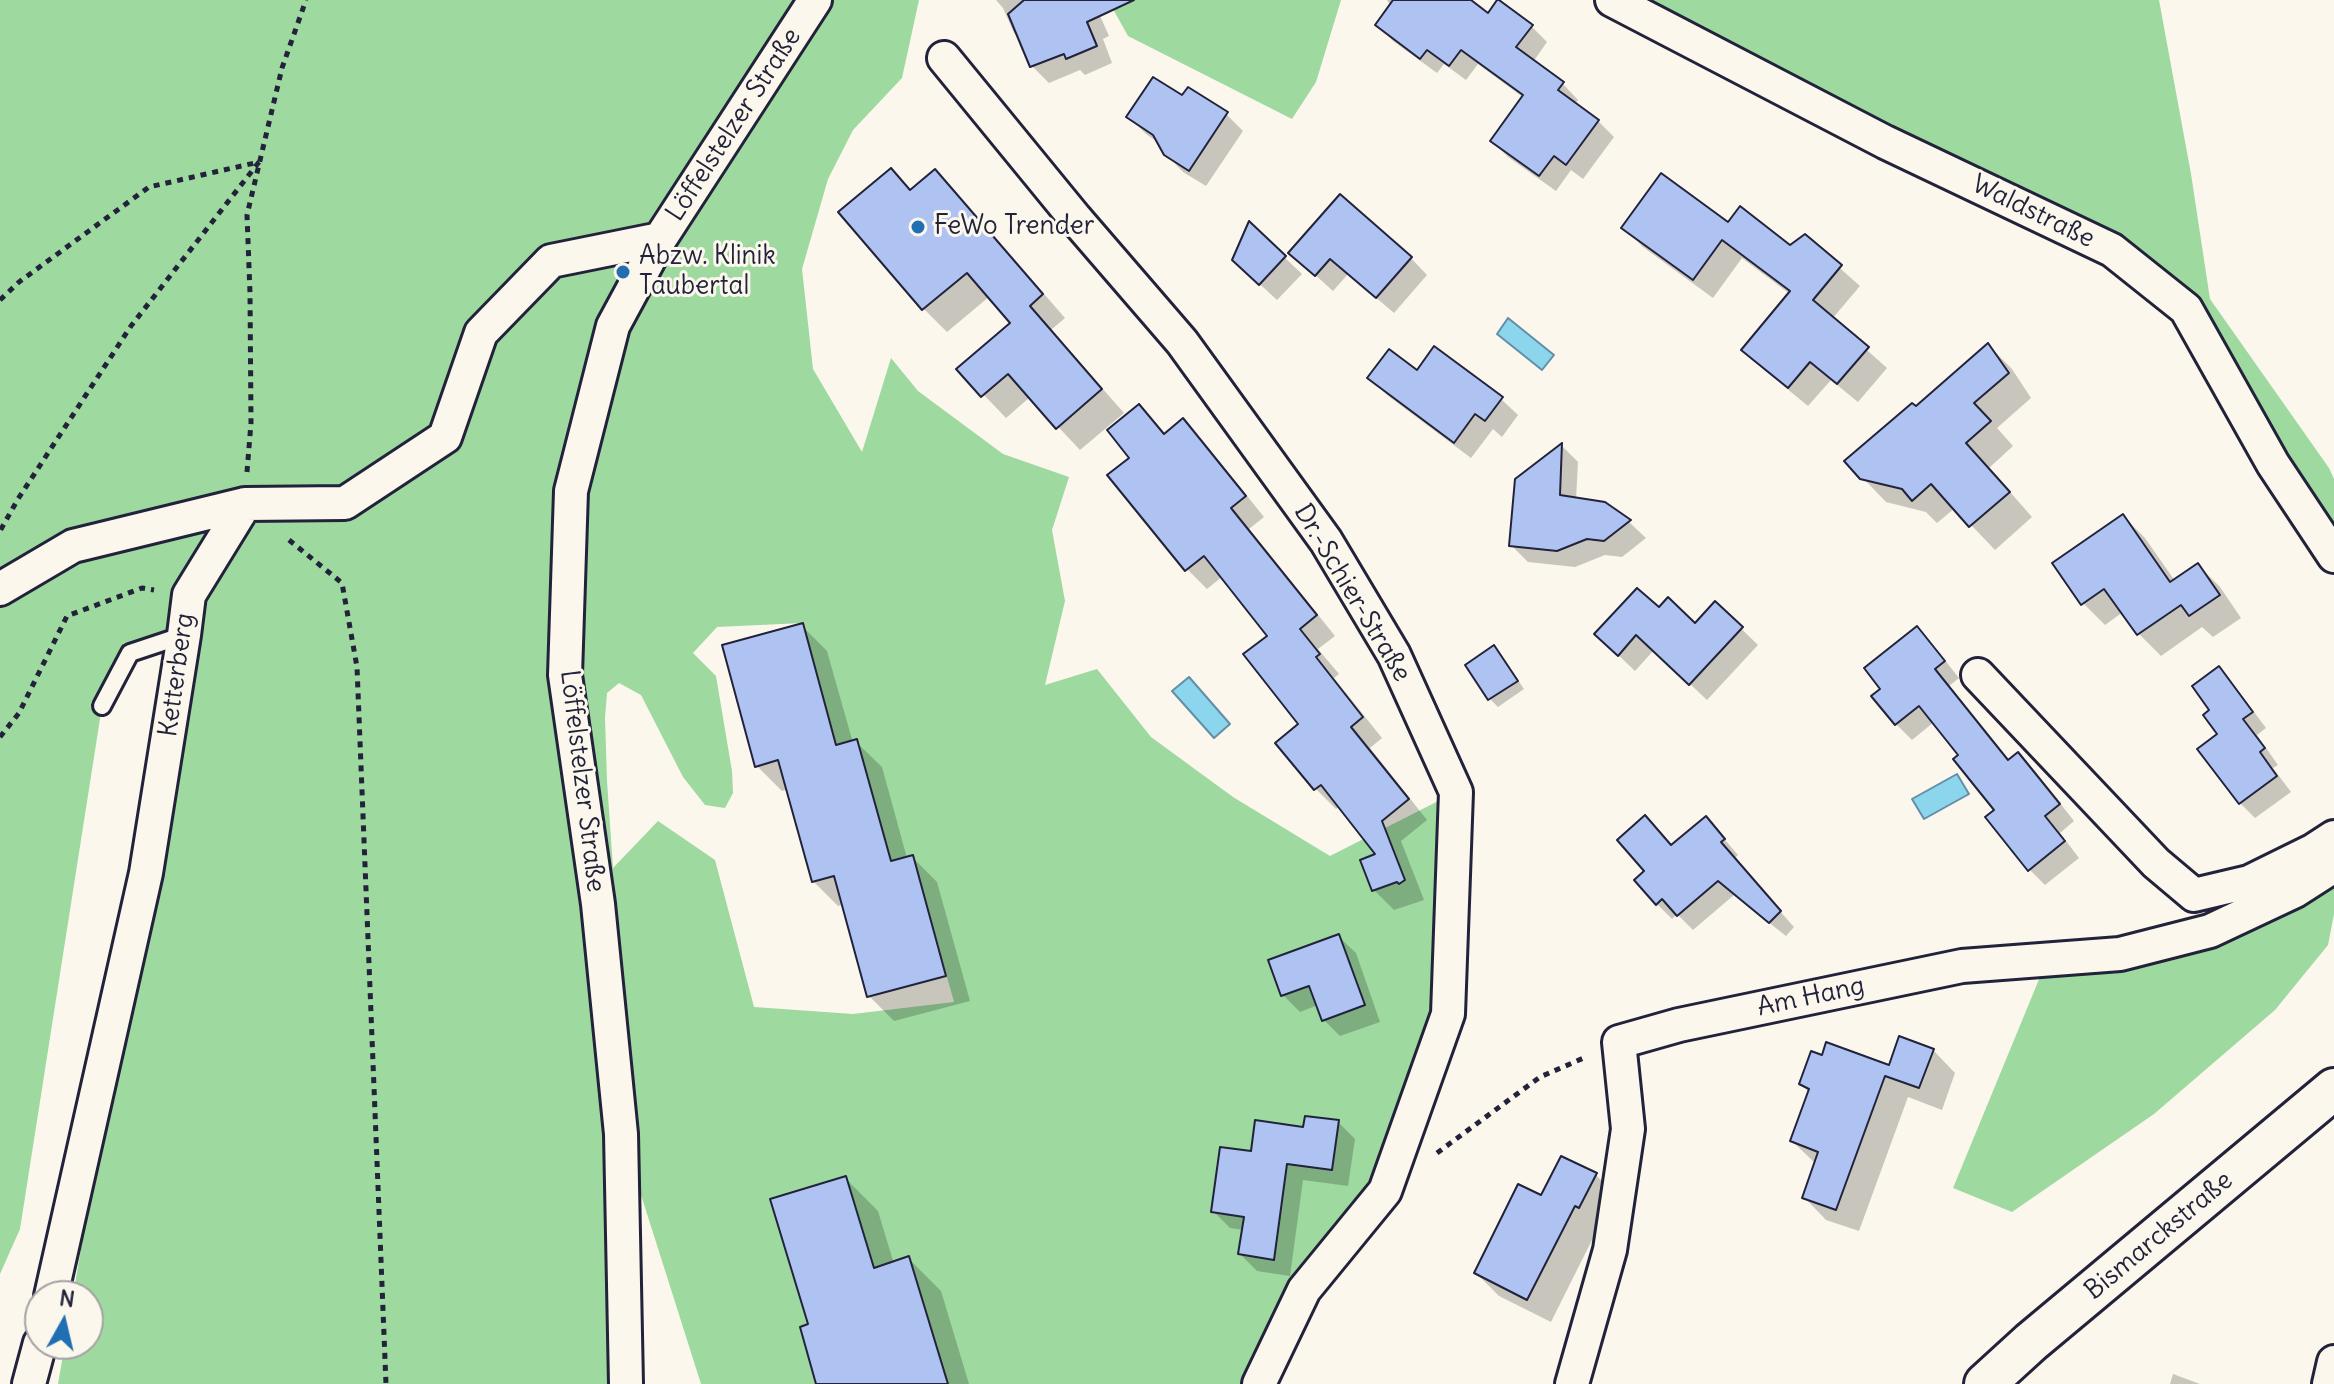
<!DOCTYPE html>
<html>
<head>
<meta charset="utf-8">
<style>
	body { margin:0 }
	#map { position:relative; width:2334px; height:1384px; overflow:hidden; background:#fbf7ec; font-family:Delius,sans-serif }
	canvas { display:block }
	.north { position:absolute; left:24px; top:1280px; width:80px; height:80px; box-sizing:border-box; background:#fbf7ec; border:2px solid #a4a2a5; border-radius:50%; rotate:8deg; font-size:22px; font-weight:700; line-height:32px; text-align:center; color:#22223b }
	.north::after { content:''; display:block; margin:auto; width:28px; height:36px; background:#1f6fb2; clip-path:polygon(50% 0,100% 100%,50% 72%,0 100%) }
</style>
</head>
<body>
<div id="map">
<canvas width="2334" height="1384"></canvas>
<div class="north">N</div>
</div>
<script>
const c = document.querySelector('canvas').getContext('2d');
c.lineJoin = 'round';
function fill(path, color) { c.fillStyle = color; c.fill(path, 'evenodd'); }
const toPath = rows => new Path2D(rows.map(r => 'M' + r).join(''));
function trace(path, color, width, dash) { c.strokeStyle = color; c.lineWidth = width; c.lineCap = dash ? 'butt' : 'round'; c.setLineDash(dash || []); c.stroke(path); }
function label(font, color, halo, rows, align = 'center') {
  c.font = font + ' Delius,sans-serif'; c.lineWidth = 6; c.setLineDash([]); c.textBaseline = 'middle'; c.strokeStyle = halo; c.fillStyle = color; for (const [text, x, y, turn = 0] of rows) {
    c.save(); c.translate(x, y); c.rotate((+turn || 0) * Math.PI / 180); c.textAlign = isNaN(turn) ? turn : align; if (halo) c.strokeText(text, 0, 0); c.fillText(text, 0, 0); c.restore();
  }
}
const green = toPath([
	[0,0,919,0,902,78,853,130,828,179,802,269,813,369,862,452,891,358,918,391,1003,454,1069,477,1052,530,1065,601,1045,685,1097,669,1151,737,1233,797,1330,856,1456,792,1448,1014,1385,1191,1259,1384,701,1384,623,1138,626,1384,58,1384,65,1344,88,1344,88,1296,73,1296,184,636,130,653,102,706,20,1229,0,1274],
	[803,623,836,745,857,739,891,861,913,855,954,1002,853,1014,754,1007,715,860,658,821,613,868,607,781,605,718,607,693,619,683,641,695,683,777,705,805,725,808,733,793,732,771,716,676,693,653,717,627],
	[1108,0,1341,0,1316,82,1292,119,1128,36],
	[1612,0,2159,0,2191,174,2210,299,2329,468,2334,479,2334,556,2186,309,2112,251],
	[2334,866,2334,914,2328,945,2275,1010,2154,1114,2012,1212,1953,1188,2047,960,2120,954]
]);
const water = toPath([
	[1508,318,1554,355,1542,370,1497,334,1508,318],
	[1189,677,1230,724,1214,738,1172,691,1189,677],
	[1957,774,1969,794,1924,819,1912,799,1957,774]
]);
const shadow = toPath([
	[996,0,1093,0,1109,36,1103,39,1112,63,1085,75,1080,70,1049,83,1032,66,1021,40,1014,33,1003,8],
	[1387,0,1467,0,1488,15,1531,26,1547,42,1533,62,1563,84,1578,100,1575,104,1598,121,1614,137,1583,179,1571,170,1556,191,1508,157,1492,141,1524,98,1478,64,1466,80,1444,64,1437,73,1393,41,1377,25,1391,6],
	[1183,98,1226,114,1243,131,1206,186,1183,172,1166,154,1159,143,1146,134,1129,117],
	[935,171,957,194,1065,318,1051,330,1124,413,1080,450,1030,397,1006,418,959,369,1013,323,990,296,947,332,924,309,841,213,911,191],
	[1250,225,1302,274,1277,300,1251,276],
	[1728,225,1790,248,1805,237,1860,286,1832,319,1887,368,1858,402,1831,380,1808,406,1763,369,1744,350,1790,294,1742,258,1713,298,1643,247,1624,228],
	[1291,253,1411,258,1427,275,1394,313,1348,274,1333,291],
	[1988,345,2012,369,2031,398,1997,428,2013,446,1989,468,2032,517,1995,550,1955,508,1937,523,1926,512,1886,502,1862,477,1916,409],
	[1417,373,1501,399,1518,415,1502,437,1493,429,1471,458,1387,395,1370,378],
	[1139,407,1166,435,1183,421,1203,441,1264,517,1249,529,1335,636,1318,649,1339,674,1334,678,1382,738,1370,748,1427,820,1401,841,1424,900,1394,910,1374,890,1379,855,1340,806,1336,809,1316,789,1278,743,1301,724,1270,636,1223,576,1207,589,1187,569,1132,459],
	[1562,446,1578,462,1576,500,1604,504,1629,522,1646,538,1622,557,1605,555,1575,567,1528,562,1511,545,1517,480],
	[2123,516,2145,538,2175,581,2198,565,2220,587,2241,618,2213,637,2202,627,2161,656,2139,634,2123,612,2105,625,2083,603],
	[1716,604,1758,645,1707,700,1654,650,1635,671,1614,651,1659,610,1695,626],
	[802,626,827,651,853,743,856,742,882,767,907,858,912,857,937,882,970,1001,894,1021,869,996,844,904,838,906,813,881,788,789,782,791,757,766],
	[1917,628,1932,644,1959,678,1949,686,2010,761,2018,754,2034,770,2074,821,2060,833,2079,858,2045,885,2029,869,1997,810,1960,755,1934,722,1912,740,1896,724,1883,689],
	[1494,648,1502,656,1524,689,1498,707,1490,699,1468,665],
	[2218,669,2233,684,2266,728,2257,735,2278,765,2273,768,2291,792,2255,818,2240,803,2212,710],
	[1645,818,1672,847,1720,834,1738,855,1734,859,1794,927,1786,936,1734,895,1693,930,1677,914,1672,919,1657,904,1647,871],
	[1339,937,1356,953,1380,1022,1340,1036,1324,1020,1318,1005,1300,1012,1283,995],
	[1933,1050,1955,1073,1942,1110,1908,1097,1859,1231,1826,1220,1804,1197,1816,1164,1792,1141,1810,1093,1801,1084,1890,1068],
	[1338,1122,1355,1139,1348,1186,1303,1180,1290,1276,1257,1271,1240,1254,1244,1230,1230,1228,1213,1211,1253,1153,1305,1129],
	[1596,1175,1619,1198,1598,1228,1551,1322,1499,1296,1476,1273,1542,1198],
	[846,1179,878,1211,894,1264,909,1259,941,1291,969,1384,818,1384,810,1326],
	[2173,1374,2200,1384,2170,1384]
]);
const building = toPath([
	[1024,0,1134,0,1087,22,1097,46,1066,59,1064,54,1030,67,1008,14,1024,0],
	[1393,0,1471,0,1488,13,1497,0,1499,0,1533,25,1516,47,1564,82,1558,90,1599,120,1566,165,1554,156,1539,176,1490,141,1523,95,1461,50,1449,66,1427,50,1420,59,1375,25,1393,0],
	[1153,77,1182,95,1188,87,1228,112,1189,171,1164,155,1153,135,1126,117,1153,77],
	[891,168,910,190,935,169,1043,294,1030,306,1102,389,1056,429,1008,374,981,397,956,369,1010,323,967,273,922,310,838,212,891,168],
	[1661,173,1728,222,1740,206,1790,245,1805,234,1842,265,1813,300,1869,347,1837,384,1810,362,1788,388,1741,350,1790,291,1722,240,1693,280,1621,228,1661,173],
	[1340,194,1412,257,1376,298,1330,259,1315,276,1288,253,1340,194],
	[1249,221,1286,256,1259,285,1232,260,1249,221],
	[1988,343,2009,373,1974,403,1991,421,1966,443,2010,492,1969,527,1931,484,1912,501,1902,489,1860,479,1844,461,1912,403,1916,406,1988,343],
	[1434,346,1503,397,1485,421,1475,414,1454,443,1367,378,1389,349,1417,370,1434,346],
	[1139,404,1164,434,1183,418,1246,496,1231,508,1317,615,1300,629,1320,654,1316,657,1363,717,1351,727,1409,799,1382,821,1405,880,1399,884,1397,882,1372,891,1360,860,1375,854,1321,785,1314,790,1275,743,1298,724,1243,654,1267,636,1204,556,1185,571,1107,475,1129,458,1107,430,1139,404],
	[1562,443,1560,495,1605,502,1631,520,1604,541,1587,539,1557,551,1509,546,1515,479,1562,443],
	[2123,514,2170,582,2198,563,2220,595,2189,616,2181,605,2137,635,2104,589,2081,605,2052,563,2123,514],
	[1637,588,1659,607,1668,597,1695,623,1715,601,1743,627,1689,685,1636,635,1618,656,1594,634,1637,588],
	[803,623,836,745,857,739,891,861,913,855,946,976,867,997,834,876,812,882,778,760,755,767,722,645,803,623],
	[1917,626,1945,661,1935,669,2008,760,2018,752,2060,804,2045,816,2065,841,2028,871,1985,817,1994,810,1953,759,1958,755,1919,706,1895,725,1871,696,1880,689,1864,668,1917,626],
	[1494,645,1518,681,1488,700,1465,665,1494,645],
	[2219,666,2253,712,2243,719,2265,748,2260,752,2277,776,2239,804,2197,749,2217,734,2203,715,2209,710,2192,686,2219,666],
	[1645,815,1671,845,1706,816,1725,839,1721,842,1781,911,1769,923,1718,881,1677,916,1662,899,1656,905,1634,880,1644,871,1617,840,1645,815],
	[1339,934,1365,1005,1322,1021,1309,986,1281,996,1268,960,1339,934],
	[1899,1036,1934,1049,1919,1088,1885,1076,1836,1210,1802,1198,1818,1152,1790,1141,1809,1089,1799,1084,1811,1051,1822,1055,1826,1042,1889,1065,1899,1036],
	[1305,1116,1339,1120,1332,1170,1287,1164,1274,1260,1238,1254,1244,1217,1211,1212,1220,1147,1251,1151,1255,1120,1303,1127,1305,1116],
	[1561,1156,1597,1173,1579,1208,1575,1206,1527,1300,1474,1273,1518,1184,1541,1195,1561,1156],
	[846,1176,874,1268,909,1256,948,1384,816,1384,800,1327,808,1324,770,1199,846,1176]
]);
const path = toPath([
	[0,300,19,282,149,187,259,162,131,326,18,499,0,531],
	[247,472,251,423,250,293,247,215,282,68,306,0],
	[289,540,342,583,357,667,386,1384],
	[0,737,19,713,67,616,142,588,154,590],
	[1437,1153,1540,1077,1586,1057]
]);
const service = toPath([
	[102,706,130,653,184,635]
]);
const minor = toPath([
	[1612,0,1885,142,2112,250,2186,309,2273,464,2334,556],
	[944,58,1075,218,1182,342,1326,541,1394,655,1456,792,1448,1014,1385,1191,1304,1290,1259,1384],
	[0,589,73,546,245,504],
	[1978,675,2156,863,2194,895,2249,882,2314,850,2334,837],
	[51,1296,146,873,184,635,189,595,245,504,345,503,445,437,481,333,551,261,660,239],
	[29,1384,40,1343],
	[626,1384,621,1134,598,904,565,675,571,491,613,326,660,239,815,0],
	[1572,1384,1610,1250,1628,1129,1619,1042,1679,1025,1962,966,2120,954,2210,931,2295,891,2334,866],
	[2329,1384,2334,1362]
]);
const tertiary = toPath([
	[1985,1384,2031,1342,2334,1089]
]);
const markers = [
	[918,227,8,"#1f6fb2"],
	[623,272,8,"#1f6fb2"]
];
const streetNames = [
	["Löffelstelzer Straße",734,125,-57],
	["Waldstraße",2033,212,26],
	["Dr.-Schier-Straße",1352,593,59],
	["Ketterberg",177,675,-82],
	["Löffelstelzer Straße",582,781,83],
	["Am Hang",1811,997,-12],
	["Bismarckstraße",2159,1236,-40]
];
const poiNames = [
	["FeWo Trender",934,227],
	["Abzw. Klinik",639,257],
	["Taubertal",639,287]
];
fill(green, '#9ed99f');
fill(water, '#8cd6ed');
trace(water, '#628ea6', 2);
fill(shadow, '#0003');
fill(building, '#aec3f2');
trace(building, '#22223b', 2);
trace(service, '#22223b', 22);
trace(minor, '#22223b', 38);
trace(tertiary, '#22223b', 46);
trace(path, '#22223b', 5, [6, 6]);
trace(service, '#fbf7ec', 16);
trace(minor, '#fbf7ec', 32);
trace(tertiary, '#fbf7ec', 40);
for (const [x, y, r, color] of markers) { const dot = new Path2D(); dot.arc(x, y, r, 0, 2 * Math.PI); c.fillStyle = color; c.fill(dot); trace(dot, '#fbf7ec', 3); }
label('26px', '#22223b', '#fbf7ec', streetNames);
label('26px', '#22223b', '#fbf7ec', poiNames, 'left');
</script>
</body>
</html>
